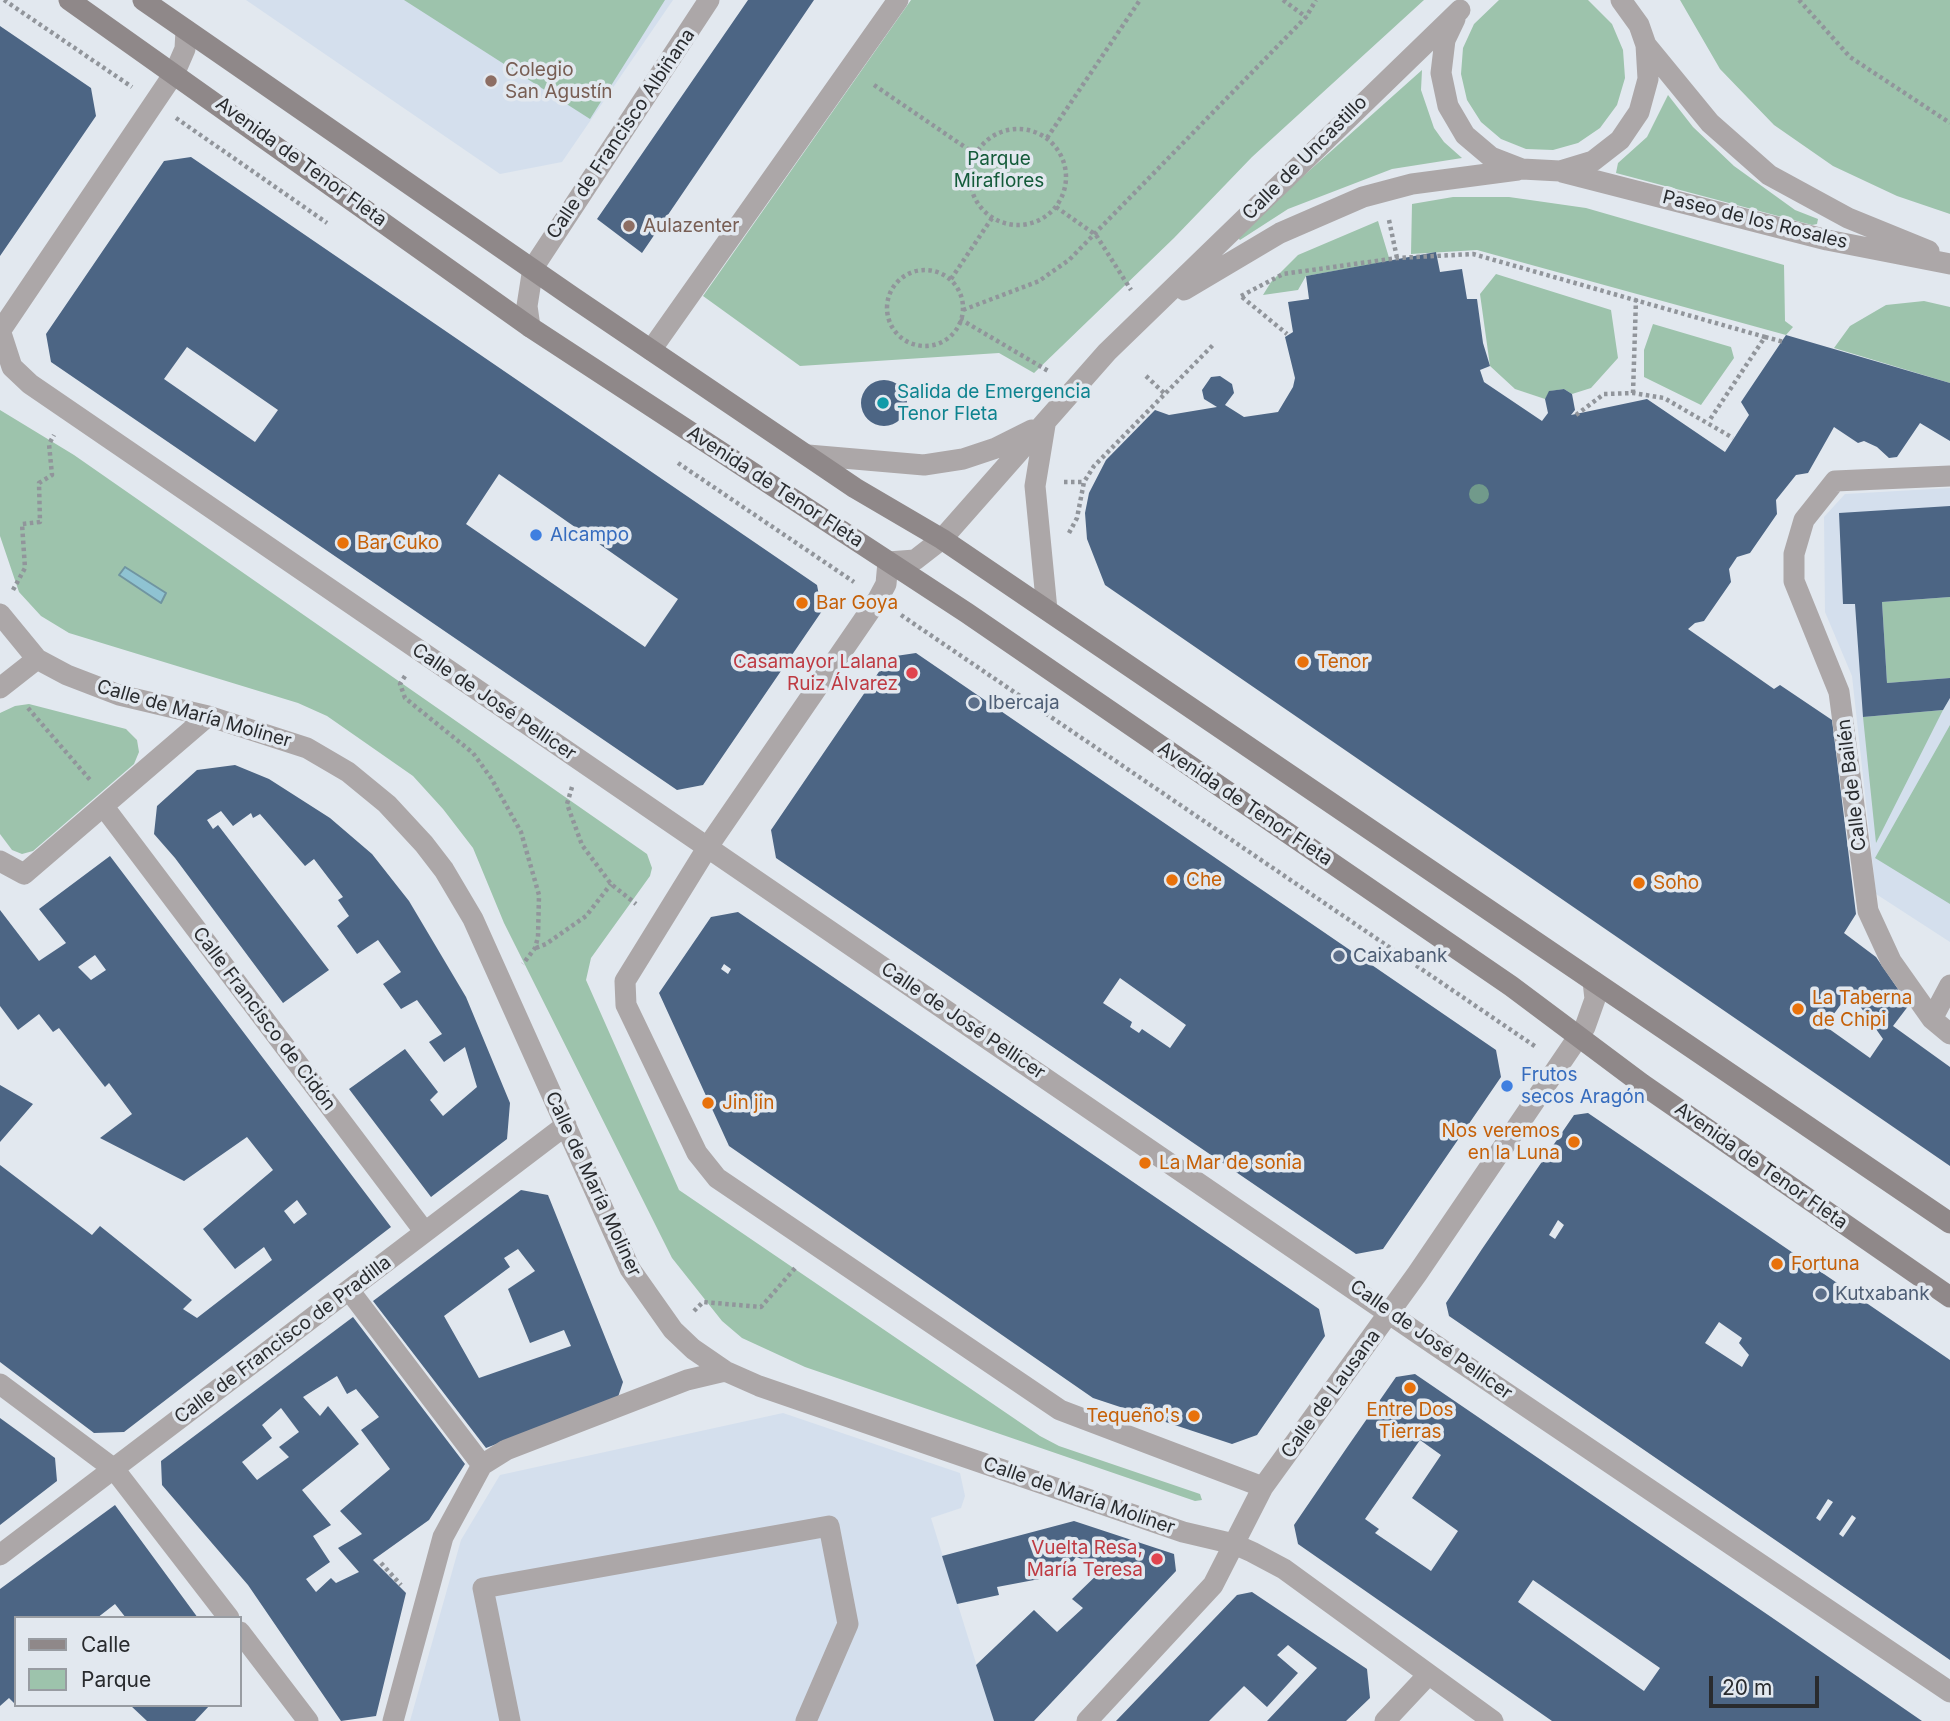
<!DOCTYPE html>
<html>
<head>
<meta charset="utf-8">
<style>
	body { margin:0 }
	#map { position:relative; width:1950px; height:1721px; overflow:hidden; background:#e2e8ef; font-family:Inter,sans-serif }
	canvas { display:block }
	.legend { position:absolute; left:14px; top:1616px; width:228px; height:91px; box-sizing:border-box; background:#e2e8ef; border:2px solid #989ca2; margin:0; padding:9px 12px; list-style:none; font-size:21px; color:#292b2e }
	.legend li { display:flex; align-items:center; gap:14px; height:35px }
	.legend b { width:35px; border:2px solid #989ca2 }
	.scale { position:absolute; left:1709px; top:1676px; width:110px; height:32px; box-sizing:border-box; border:4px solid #292b2e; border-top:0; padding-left:9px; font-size:21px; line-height:24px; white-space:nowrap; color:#292b2e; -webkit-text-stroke:5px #e2e8ef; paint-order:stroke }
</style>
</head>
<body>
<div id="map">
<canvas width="1950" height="1721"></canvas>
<ul class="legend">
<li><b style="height:9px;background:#8f8889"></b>Calle</li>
<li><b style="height:19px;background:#9dc3ac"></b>Parque</li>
</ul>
<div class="scale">20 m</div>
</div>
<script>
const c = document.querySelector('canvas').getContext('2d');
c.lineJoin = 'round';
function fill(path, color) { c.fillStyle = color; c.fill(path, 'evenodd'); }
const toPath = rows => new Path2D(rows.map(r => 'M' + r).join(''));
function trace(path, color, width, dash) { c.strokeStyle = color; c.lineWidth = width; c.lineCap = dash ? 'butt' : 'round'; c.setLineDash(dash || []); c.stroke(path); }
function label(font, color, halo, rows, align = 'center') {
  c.font = font + ' Inter,sans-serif'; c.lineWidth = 7; c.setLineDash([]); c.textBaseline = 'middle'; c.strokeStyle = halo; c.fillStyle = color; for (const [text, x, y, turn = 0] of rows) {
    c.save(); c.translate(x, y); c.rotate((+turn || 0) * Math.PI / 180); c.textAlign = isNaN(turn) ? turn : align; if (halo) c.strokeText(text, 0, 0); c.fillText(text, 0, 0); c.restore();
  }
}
const built = toPath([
	[246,0,673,0,562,162,500,174],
	[1950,488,1950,942,1876,894,1852,676,1825,612,1824,517,1845,494],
	[783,1413,960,1473,965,1496,961,1508,931,1518,994,1721,410,1721,461,1540,500,1475]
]);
const green = toPath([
	[404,0,665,0,590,119],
	[911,0,1424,0,1252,157,1174,238,1034,373,999,353,800,366,703,296],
	[1499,0,1588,0,1612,24,1623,50,1625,78,1617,105,1600,128,1578,143,1553,150,1526,149,1501,139,1481,122,1467,100,1461,74,1463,48,1474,24],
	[1680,0,1950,0,1950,214,1897,196,1833,166,1774,125,1720,69],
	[1422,70,1421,90,1434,128,1444,142,1462,158,1392,169,1288,209,1240,240,1236,236],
	[1668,95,1693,127,1734,166,1795,210,1818,219,1817,224,1812,225,1616,173,1618,163,1647,137],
	[1453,197,1509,197,1586,208,1784,265,1785,321,1793,327,1786,335,1477,250,1411,254,1412,204],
	[1378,221,1390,261,1306,276,1298,290,1263,295,1271,282,1298,255],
	[1496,274,1611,310,1618,358,1591,388,1572,394,1564,389,1550,391,1545,399,1515,389,1490,366,1480,294],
	[1924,301,1950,307,1950,383,1834,348,1850,326,1886,305],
	[1653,324,1731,347,1734,358,1701,405,1644,377,1644,350],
	[0,410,74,455,647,854,652,868,650,876,591,958,586,980,679,1190,1040,1436,1059,1446,1200,1494,1202,1500,1195,1501,805,1367,742,1338,722,1321,672,1258,504,923,473,848,443,809,413,776,327,716,298,703,69,633,41,616,19,592,0,536],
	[1950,597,1950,678,1887,683,1882,602],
	[29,704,126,729,137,740,139,752,134,764,33,851,22,854,12,850,0,834,0,713,15,706],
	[1943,710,1876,843,1863,717],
	[1950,725,1950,904,1875,858]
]);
const water = toPath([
	[125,567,166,593,161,603,119,575,125,567]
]);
const building = toPath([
	[748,0,814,0,642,253,597,219],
	[0,26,91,88,96,116,0,256],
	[191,157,817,585,822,611,703,785,677,790,51,362,46,334,164,161],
	[187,347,278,410,255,442,164,379],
	[499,474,678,599,645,647,466,524],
	[1436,252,1440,272,1462,269,1467,299,1477,299,1483,343,1490,366,1480,370,1484,382,1542,421,1548,413,1545,399,1549,391,1564,389,1572,394,1575,410,1571,415,1647,399,1725,452,1749,415,1741,402,1786,335,1950,383,1950,441,1920,423,1897,457,1889,458,1877,447,1864,441,1858,443,1834,427,1808,473,1796,475,1776,500,1777,514,1750,553,1737,557,1729,569,1731,582,1704,621,1695,623,1688,629,1774,689,1780,685,1832,720,1856,914,1844,933,1876,957,1909,1005,1893,1026,1950,1067,1950,1166,1105,585,1087,539,1085,513,1089,493,1106,460,1155,410,1169,415,1217,407,1204,399,1202,390,1211,377,1220,376,1232,384,1234,393,1225,405,1244,417,1278,412,1293,387,1295,378,1285,337,1293,332,1288,302,1309,299,1306,276],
	[1850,992,1883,1039,1870,1058,1825,1026],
	'861 403a23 23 0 1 1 46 0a23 23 0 1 1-46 0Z',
	[1950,506,1950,597,1882,602,1887,683,1950,678,1950,698,1943,710,1863,717,1855,604,1843,604,1839,513],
	[916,653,1496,1050,1501,1077,1383,1249,1356,1254,776,858,771,830,889,657],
	[1120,978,1186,1025,1170,1048,1142,1029,1139,1033,1130,1027,1132,1022,1103,1003],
	[235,765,269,779,330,818,372,854,409,901,466,997,510,1103,507,1139,431,1197,349,1089,405,1049,438,1092,430,1100,443,1116,477,1087,465,1047,444,1062,429,1042,442,1034,417,1000,401,1009,383,984,401,972,378,940,357,954,337,926,349,916,338,900,343,897,314,859,305,866,260,814,253,818,251,813,233,826,221,811,207,820,213,829,218,825,329,970,283,1003,175,858,154,834,157,806,197,770],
	[110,856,391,1227,124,1432,94,1433,0,1362,0,1165,92,1235,100,1226,192,1300,183,1309,197,1318,272,1260,264,1247,235,1269,203,1229,273,1170,247,1137,184,1181,100,1138,132,1114,109,1083,105,1087,59,1028,53,1032,39,1014,18,1030,0,1006,0,910,39,961,66,943,39,909],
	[95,955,106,970,91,980,78,967],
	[297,1200,307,1214,294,1224,284,1211],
	[738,912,1319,1309,1325,1336,1257,1435,1232,1444,1093,1398,729,1146,659,993,711,917],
	[724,964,731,969,728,974,721,969],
	[0,1085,33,1104,0,1142],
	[1588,1113,1950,1360,1950,1660,1449,1316,1446,1303,1482,1249,1574,1115],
	[1558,1220,1564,1225,1555,1239,1549,1235],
	[1719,1322,1742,1338,1739,1343,1749,1355,1742,1367,1705,1343],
	[1828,1499,1833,1502,1820,1521,1816,1518],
	[1852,1515,1856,1518,1843,1537,1839,1534],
	[521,1190,548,1195,623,1382,618,1397,486,1448,373,1301],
	[518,1249,535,1271,508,1289,530,1343,564,1330,571,1346,479,1378,444,1316,510,1267,504,1258],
	[353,1317,465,1464,429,1520,373,1560,406,1593,376,1716,341,1721,248,1585,162,1485,161,1461],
	[337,1376,347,1394,356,1389,379,1417,361,1430,390,1469,340,1511,362,1534,338,1548,359,1572,336,1583,331,1578,316,1592,306,1579,330,1562,313,1536,331,1525,302,1490,359,1444,328,1406,320,1416,303,1397],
	[281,1408,299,1432,279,1447,289,1457,257,1480,242,1462,272,1438,262,1425],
	[1415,1374,1774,1619,1922,1721,1552,1721,1298,1544,1294,1525,1348,1446,1396,1377],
	[1420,1440,1441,1455,1412,1498,1458,1531,1431,1571,1375,1533,1379,1529,1365,1519],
	[1533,1580,1660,1668,1644,1691,1518,1602],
	[0,1418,55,1458,57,1481,0,1525],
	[115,1505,198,1618,126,1618,115,1604,97,1618,16,1618,16,1705,9,1698,0,1706,0,1589],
	[1074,1521,1174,1554,1176,1571,1034,1721,994,1721,976,1665,1034,1610,1057,1632,1083,1608,1072,1599,1105,1567,1076,1557,1070,1565,1050,1570,1050,1577,997,1587,999,1595,957,1604,942,1556],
	[1252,1592,1367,1669,1370,1698,1346,1721,1267,1721,1317,1668,1288,1645,1277,1655,1298,1673,1267,1707,1244,1686,1209,1721,1116,1721,1237,1595],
	[130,1705,210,1705,195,1721,147,1721]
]);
const path = toPath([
	[4,0,132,87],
	[1283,0,1306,17],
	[1799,0,1850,57,1950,123],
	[874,85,975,154],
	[176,118,327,223],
	'970 177a48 48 0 1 1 96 0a48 48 0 1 1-96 0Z',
	[1047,138,1140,0],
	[1056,207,1096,235,1131,290],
	[1389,220,1397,258],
	'887 308a38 38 0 1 1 76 0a38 38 0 1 1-76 0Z',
	[951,279,992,218],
	[1241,296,1283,274,1397,258,1473,254,1765,337,1709,421],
	[1242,297,1287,334],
	[963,310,1039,281,1069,260,1306,17,1316,0],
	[960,319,1050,372],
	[1765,337,1784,342],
	[1146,376,1164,393],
	[1633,393,1636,299],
	[1576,415,1604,394,1633,393,1664,398,1733,438],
	[678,463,854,582],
	[1064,482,1084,482],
	[1069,533,1077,518,1084,482,1094,466,1214,344],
	[13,590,25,568,22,524,40,522,39,483,52,475,49,444,54,435],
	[901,615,1536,1047],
	[405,676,400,684,405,698,473,753,491,778,521,832,539,895,538,937,535,948,523,964],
	[28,708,91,781],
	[572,787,567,804,582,845,611,884,636,904],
	[536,948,546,944,586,916,611,884],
	[694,1311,703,1302,761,1307,796,1267],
	[381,1563,401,1585]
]);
const service = toPath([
	[510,1721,483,1588,829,1526,848,1624,806,1721]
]);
const pedestrian = toPath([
	[651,350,898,0]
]);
const minor = toPath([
	[1455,19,1445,40,1441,73,1448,106,1465,135,1491,157,1522,169,1560,171,1593,161,1620,140,1639,112,1648,79,1646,45,1639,25,1621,0],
	[1646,45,1710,123,1769,175,1848,218,1929,251],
	[1562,172,1827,240,1950,264],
	[1184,290,1280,233,1363,197,1412,184,1518,170],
	[530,327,527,306,533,268,709,0],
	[0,330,12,367,30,384,1435,1345,1950,1692],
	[1,330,175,72,185,49,186,30],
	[1045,425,1035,486,1047,610],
	[808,455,924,465,963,459,996,448,1032,430],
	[1950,476,1835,481,1804,520,1794,554,1794,581,1839,692,1868,911,1891,961,1932,1019,1950,1034],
	[0,614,37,659,67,675,119,695,208,716,307,748,348,772,387,804,424,844,444,870,473,919,630,1269,673,1330,693,1349,725,1371,759,1386,1183,1532,1234,1544,1252,1552,1284,1569,1493,1721],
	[0,688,37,659],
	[104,807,424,1231],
	[0,861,24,874,208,716],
	[1932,1019,1950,985],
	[349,1290,482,1465],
	[0,1384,114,1469,229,1618],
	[1263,1487,1060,1410,717,1178,697,1153,626,1005,625,981,709,845,878,599,886,584,888,562,915,560,942,539,1107,352,1460,10],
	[0,1555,566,1125],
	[240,1632,308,1721],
	[393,1721,443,1537,482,1465,506,1450,687,1380,725,1371],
	[1087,1721,1213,1585,1263,1487,1417,1274,1585,1027,1595,999,1593,981],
	[1385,1721,1428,1675]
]);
const secondary = toPath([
	[69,0,530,327,967,613,1511,986,1642,1084,1950,1297],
	[143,0,574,298,855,488,942,539,1950,1223]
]);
const trees = [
	[1479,494]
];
const markers = [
	[491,81,7,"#8d6e63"],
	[629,226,7,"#8d6e63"],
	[883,403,7,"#0f9aa8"],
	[536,535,7,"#3f7fe0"],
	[343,543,7,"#e8710a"],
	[802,603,7,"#e8710a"],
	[1303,662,7,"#e8710a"],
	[912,673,7,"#e0444e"],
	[974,703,7,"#5c6f8a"],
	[1172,880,7,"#e8710a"],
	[1639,883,7,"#e8710a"],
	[1339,956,7,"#5c6f8a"],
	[1798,1009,7,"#e8710a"],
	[1507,1086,7,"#3f7fe0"],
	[708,1103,7,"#e8710a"],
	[1574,1142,7,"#e8710a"],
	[1145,1163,7,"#e8710a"],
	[1777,1264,7,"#e8710a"],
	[1821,1294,7,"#5c6f8a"],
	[1410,1388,7,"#e8710a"],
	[1194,1416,7,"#e8710a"],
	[1157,1559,7,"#e0444e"]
];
const educationNames = [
	["Colegio",505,70],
	["San Agustín",505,92],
	["Aulazenter",643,226]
];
const streetNames = [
	["Calle de Francisco Albiñana",621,134,-56],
	["Calle de Uncastillo",1305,158,-45],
	["Avenida de Tenor Fleta",301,162,36],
	["Paseo de los Rosales",1755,220,14],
	["Avenida de Tenor Fleta",775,487,33],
	["Calle de José Pellicer",494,702,34],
	["Calle de María Moliner",194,714,16],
	["Calle de Bailén",1852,785,-97],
	["Avenida de Tenor Fleta",1245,804,34],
	["Calle Francisco de Cidón",264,1019,53],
	["Calle de José Pellicer",963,1021,34],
	["Avenida de Tenor Fleta",1761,1166,35],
	["Calle de María Moliner",593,1184,65],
	["Calle de Francisco de Pradilla",283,1340,-37],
	["Calle de José Pellicer",1431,1340,35],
	["Calle de Lausana",1331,1394,-54],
	["Calle de María Moliner",1079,1496,19]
];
const parkNames = [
	["Parque",999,159],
	["Miraflores",999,181]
];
const cultureNames = [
	["Salida de Emergencia",897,392],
	["Tenor Fleta",897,414]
];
const shopNames = [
	["Alcampo",550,535],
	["Frutos",1521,1075],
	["secos Aragón",1521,1097]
];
const foodNames = [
	["Bar Cuko",357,543],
	["Bar Goya",816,603],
	["Tenor",1317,662],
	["Che",1186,880],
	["Soho",1653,883],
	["La Taberna",1812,998],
	["de Chipi",1812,1020],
	["Jin jin",722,1103],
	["Nos veremos",1560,1131,"right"],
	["en la Luna",1560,1153,"right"],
	["La Mar de sonia",1159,1163],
	["Fortuna",1791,1264],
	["Entre Dos",1410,1410,"center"],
	["Tierras",1410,1432,"center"],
	["Tequeño's",1180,1416,"right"]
];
const healthNames = [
	["Casamayor Lalana",898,662],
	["Ruiz Álvarez",898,684],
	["Vuelta Resa,",1143,1548],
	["María Teresa",1143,1570]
];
const serviceNames = [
	["Ibercaja",988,703],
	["Caixabank",1353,956],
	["Kutxabank",1835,1294]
];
fill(built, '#d4dfed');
fill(green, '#9dc3ac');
fill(water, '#8fc3d2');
trace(water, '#7095a1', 2);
fill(building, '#4c6584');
trace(path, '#91959b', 4.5, [3.5, 3.5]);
trace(service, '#aca7a8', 21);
trace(pedestrian, '#aca7a8', 21);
trace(minor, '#aca7a8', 21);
trace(secondary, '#8f8889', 21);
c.fillStyle = '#719a8b';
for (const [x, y] of trees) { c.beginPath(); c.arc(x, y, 10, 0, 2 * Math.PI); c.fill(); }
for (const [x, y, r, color] of markers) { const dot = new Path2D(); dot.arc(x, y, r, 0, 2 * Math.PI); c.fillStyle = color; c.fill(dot); trace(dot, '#e2e8ef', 2.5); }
label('19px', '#785e54', '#e2e8ef', educationNames, 'left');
label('19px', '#292b2e', '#e2e8ef', streetNames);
label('19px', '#145b3a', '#e2e8ef', parkNames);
label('19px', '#0d838f', '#e2e8ef', cultureNames, 'left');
label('19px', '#366cbe', '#e2e8ef', shopNames, 'left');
label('19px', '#c56008', '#e2e8ef', foodNames, 'left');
label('19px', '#be3a42', '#e2e8ef', healthNames, 'right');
label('19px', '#4e5e75', '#e2e8ef', serviceNames, 'left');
</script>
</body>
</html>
